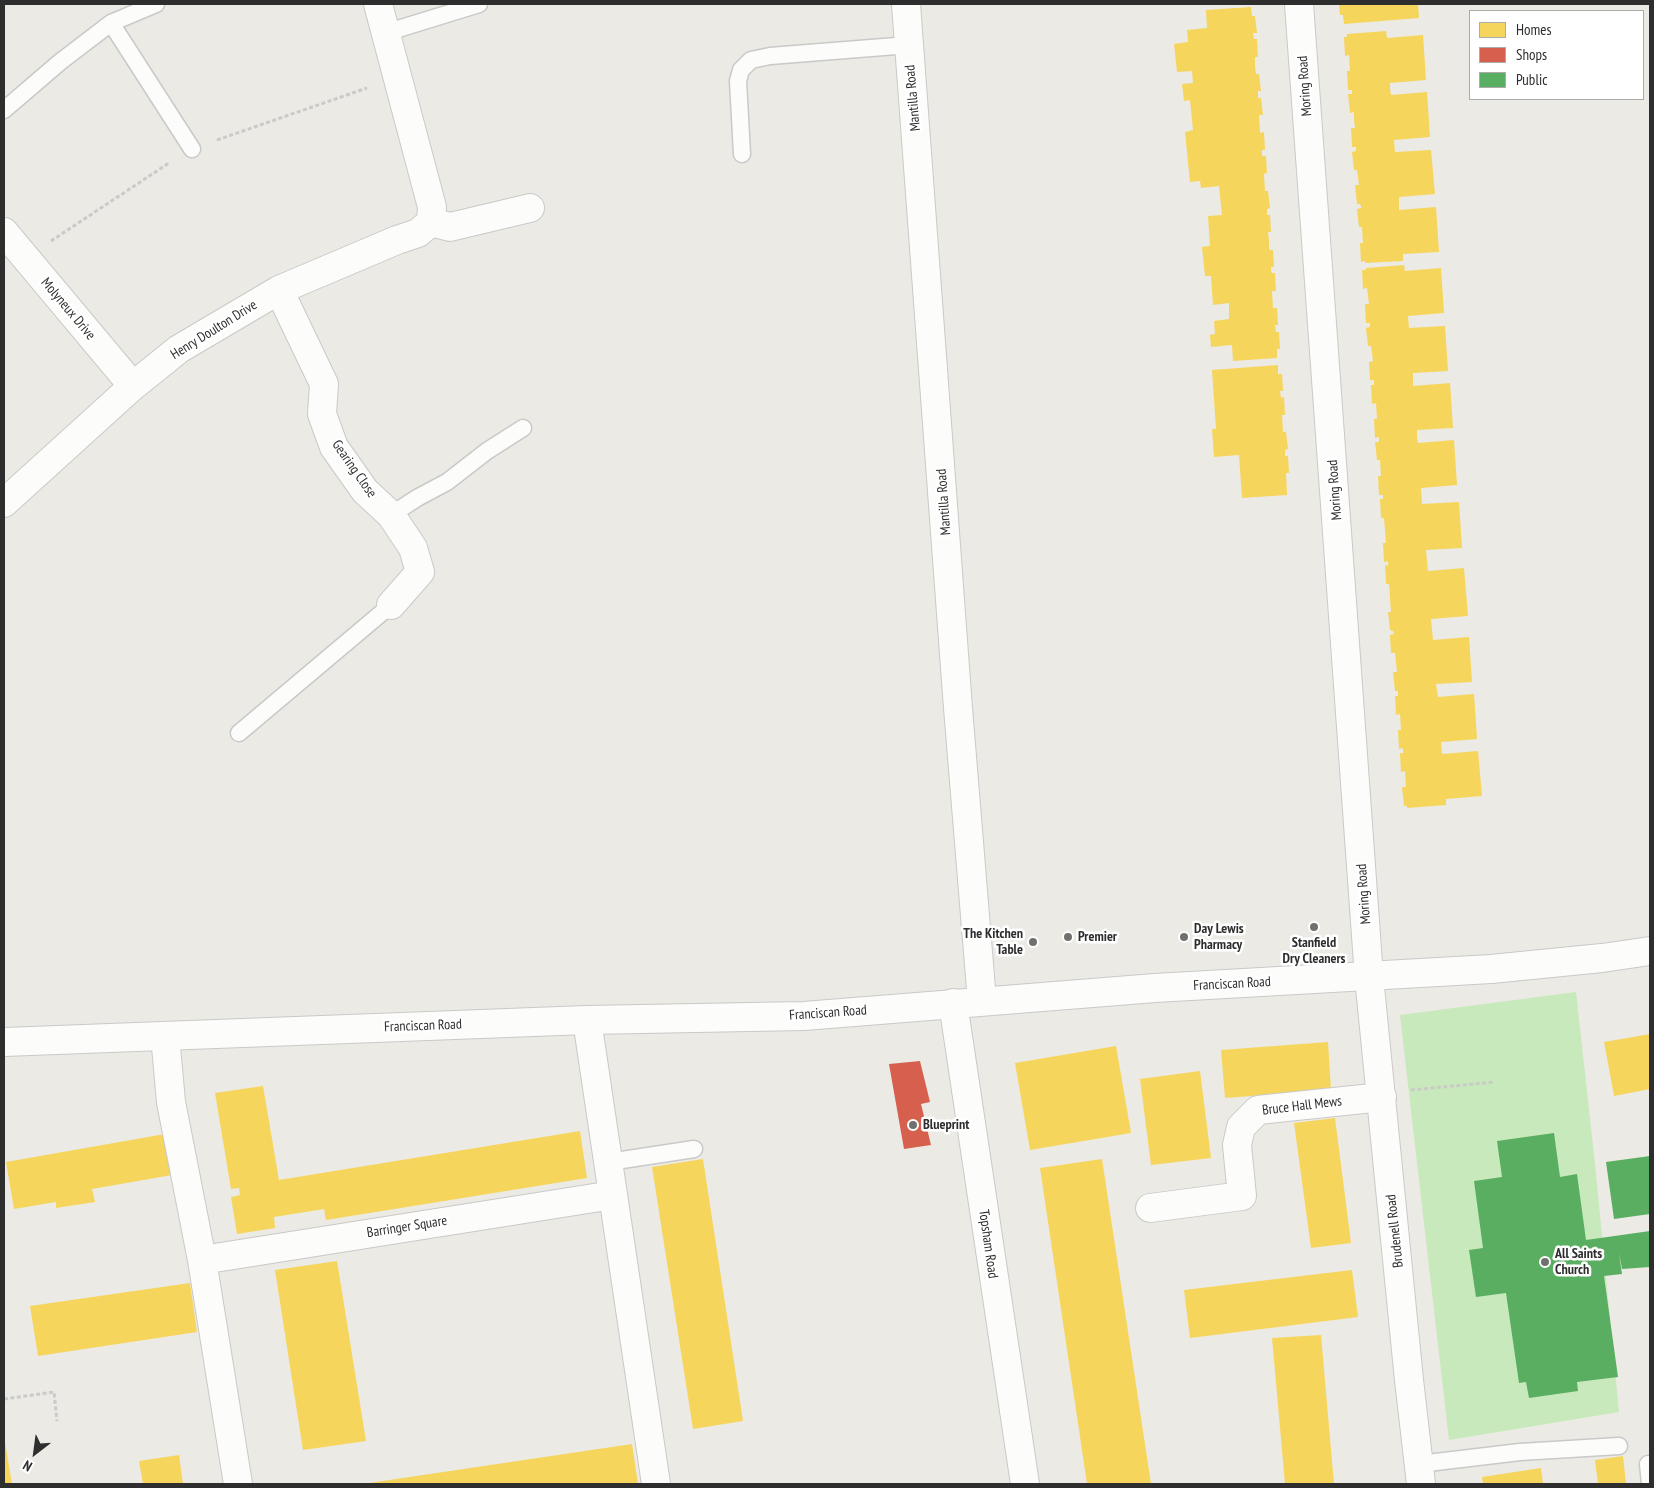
<!DOCTYPE html>
<html>
<head>
<meta charset="utf-8">
<style>
	body { margin:0 }
	#map { position:relative; width:1654px; height:1488px; overflow:hidden; background:#eceae4; font-family:"PT Sans Narrow",sans-serif }
	canvas { display:block }
	.frame { position:absolute; inset:0; border:5px solid #2e2e2e; pointer-events:none }
	.legend { position:absolute; left:1469px; top:10px; width:175px; height:90px; box-sizing:border-box; background:#fff; border:1px solid #ababab; margin:0; padding:6px 9px; list-style:none; font-size:15px; color:#2e2e2e }
	.legend li { display:flex; align-items:center; gap:10px; height:25px }
	.legend b { width:25px; border:1px solid #ababab }
	.north { position:absolute; left:10px; top:1428px; width:50px; height:50px; -webkit-text-stroke:4px #fff; paint-order:stroke; rotate:210deg; font-size:14px; font-weight:700; line-height:20px; text-align:center; color:#2e2e2e }
	.north::after { content:''; display:block; margin:auto; width:18px; height:22px; background:#2e2e2e; clip-path:polygon(50% 0,100% 100%,50% 72%,0 100%) }
</style>
</head>
<body>
<div id="map">
<canvas width="1654" height="1488"></canvas>
<div class="frame"></div>
<ul class="legend">
<li><b style="height:14px;background:#f6d55c"></b>Homes</li>
<li><b style="height:14px;background:#d6604d"></b>Shops</li>
<li><b style="height:14px;background:#5aae61"></b>Public</li>
</ul>
<div class="north">N</div>
</div>
<script>
const c = document.querySelector('canvas').getContext('2d');
c.lineJoin = 'round';
function fill(path, color) { c.fillStyle = color; c.fill(path, 'evenodd'); }
const toPath = rows => new Path2D(rows.map(r => 'M' + r).join(''));
function trace(path, color, width, dash) { c.strokeStyle = color; c.lineWidth = width; c.lineCap = dash ? 'butt' : 'round'; c.setLineDash(dash || []); c.stroke(path); }
function label(font, color, halo, rows, align = 'center') {
  c.font = font + ' "PT Sans Narrow",sans-serif'; c.lineWidth = 5; c.setLineDash([]); c.textBaseline = 'middle'; c.strokeStyle = halo; c.fillStyle = color; for (const [text, x, y, turn = 0] of rows) {
    c.save(); c.translate(x, y); c.rotate((+turn || 0) * Math.PI / 180); c.textAlign = isNaN(turn) ? turn : align; if (halo) c.strokeText(text, 0, 0); c.fillText(text, 0, 0); c.restore();
  }
}
const green = toPath([
	[1576,992,1595,1164,1619,1412,1449,1440,1400,1015]
]);
const homes = toPath([
	[1339,4,1418,4,1419,18,1344,24,1343,15,1340,15],
	[1251,7,1252,16,1255,16,1257,33,1253,33,1254,39,1257,39,1258,57,1255,57,1255,66,1256,74,1259,74,1261,91,1258,91,1258,98,1261,98,1263,115,1259,115,1260,133,1264,132,1265,150,1262,150,1262,156,1266,156,1267,173,1264,174,1265,191,1268,191,1270,208,1267,209,1267,215,1270,215,1271,232,1268,232,1269,241,1269,250,1273,250,1274,267,1271,267,1271,271,1272,273,1275,273,1276,291,1272,291,1273,308,1277,308,1278,325,1275,325,1276,332,1279,332,1280,349,1277,349,1277,358,1233,361,1232,345,1211,347,1210,335,1215,334,1214,321,1229,319,1229,303,1213,305,1211,276,1205,276,1202,247,1210,246,1208,216,1222,215,1219,186,1201,188,1200,181,1190,182,1185,132,1193,130,1190,100,1184,101,1182,84,1193,83,1192,71,1177,72,1174,44,1188,42,1187,30,1207,28,1206,10],
	[1386,31,1387,38,1423,35,1426,80,1390,83,1390,89,1391,95,1427,92,1430,137,1394,140,1395,152,1431,150,1435,194,1399,197,1399,210,1436,207,1439,252,1403,254,1403,261,1365,263,1365,261,1361,262,1360,243,1363,243,1362,227,1359,227,1357,209,1361,208,1361,206,1360,204,1357,204,1355,185,1359,185,1357,170,1354,170,1352,152,1356,151,1356,147,1352,147,1351,128,1355,128,1354,120,1354,112,1350,113,1348,94,1352,94,1352,90,1348,90,1347,71,1350,71,1349,55,1345,56,1344,37,1347,37,1347,34],
	[1404,265,1405,271,1441,268,1444,313,1408,316,1409,328,1445,326,1448,371,1413,373,1413,386,1450,383,1453,428,1417,430,1417,437,1418,443,1454,440,1457,485,1421,488,1422,504,1459,502,1462,548,1426,550,1427,561,1428,571,1464,568,1468,616,1431,619,1433,640,1469,637,1472,682,1436,684,1438,697,1474,694,1477,739,1441,742,1442,754,1478,751,1482,796,1446,799,1446,805,1407,808,1407,806,1404,806,1402,787,1406,787,1405,771,1401,772,1400,753,1403,753,1403,748,1399,749,1398,730,1401,730,1400,714,1396,715,1395,696,1398,696,1398,691,1395,691,1393,672,1397,672,1395,653,1391,653,1390,635,1394,634,1393,631,1390,630,1388,612,1391,612,1389,584,1386,584,1385,565,1388,566,1388,561,1384,562,1383,543,1386,543,1384,518,1381,518,1380,499,1383,499,1383,495,1379,495,1378,476,1381,476,1380,460,1377,460,1375,442,1379,442,1379,437,1375,438,1374,419,1377,419,1376,403,1372,404,1371,385,1374,385,1374,380,1370,380,1369,362,1373,361,1371,346,1368,346,1366,328,1370,327,1370,323,1366,323,1365,304,1369,304,1367,288,1363,289,1362,270,1366,270,1366,268],
	[1278,365,1278,374,1282,374,1283,391,1280,391,1281,398,1284,397,1285,415,1282,415,1283,432,1286,432,1288,449,1285,450,1285,456,1288,456,1289,473,1286,473,1287,495,1242,498,1239,455,1214,457,1212,429,1216,429,1212,370],
	[1650,1034,1650,1089,1614,1096,1604,1042],
	[1328,1042,1331,1090,1225,1098,1221,1050],
	[1116,1046,1131,1133,1030,1150,1015,1063],
	[1200,1071,1211,1158,1151,1165,1140,1079],
	[263,1086,279,1180,580,1131,587,1178,326,1220,324,1209,274,1217,275,1228,237,1234,231,1197,240,1195,239,1188,231,1189,215,1093],
	[1335,1118,1351,1243,1311,1248,1294,1123],
	[165,1134,172,1175,92,1189,95,1202,56,1208,56,1202,14,1209,6,1162],
	[703,1159,743,1421,693,1429,652,1167],
	[1102,1159,1151,1484,1087,1484,1040,1168],
	[337,1261,366,1441,303,1450,275,1270],
	[1352,1270,1358,1317,1190,1338,1184,1290],
	[190,1283,197,1332,38,1356,30,1306],
	[1321,1335,1334,1484,1285,1484,1272,1338],
	[5,1442,12,1484,4,1484],
	[632,1444,638,1484,369,1484,369,1483],
	[179,1455,183,1484,143,1484,139,1461],
	[1623,1456,1626,1484,1598,1484,1595,1460],
	[1541,1468,1543,1484,1483,1484,1482,1477]
]);
const shops = toPath([
	[920,1061,930,1102,921,1104,931,1145,904,1149,889,1064]
]);
const public = toPath([
	[1554,1133,1560,1177,1577,1174,1586,1240,1650,1231,1650,1267,1622,1269,1619,1253,1622,1274,1604,1276,1618,1377,1577,1382,1578,1391,1529,1398,1526,1382,1519,1383,1506,1293,1476,1297,1469,1250,1483,1248,1474,1181,1502,1177,1497,1141],
	[1650,1156,1650,1214,1614,1219,1606,1162]
]);
const path = toPath([
	[217,140,367,88],
	[51,241,169,163],
	[1411,1090,1494,1082],
	[4,1399,54,1392,57,1421]
]);
const lane = toPath([
	[111,23,192,149],
	[385,33,479,4],
	[4,110,60,62,111,23,156,4],
	[742,154,738,81,741,70,751,60,770,56,909,45],
	[391,515,417,498,447,482,487,451,523,428],
	[239,733,391,605],
	[609,1162,694,1149],
	[1419,1464,1520,1452,1619,1446],
	[1650,1464,1648,1464,1650,1484]
]);
const street = toPath([
	[906,4,958,708,982,1001],
	[1299,4,1369,977,1409,1380,1421,1484],
	[431,222,450,227,530,208],
	[4,232,133,386],
	[279,290,324,384,322,414,334,447,365,491,391,515,413,548,420,572,391,605],
	[4,503,133,386,179,349,279,290,397,240,418,233,431,222,432,207,378,4],
	[953,1003,1025,1484],
	[587,1020,656,1484],
	[165,1036,171,1102,202,1260,238,1484],
	[1150,1208,1242,1196,1237,1145,1241,1127,1258,1110,1382,1097],
	[202,1260,613,1195]
]);
const secondary = toPath([
	[4,1042,587,1020,804,1016,1155,988,1491,969,1602,958,1650,951]
]);
const markers = [
	[1314,927,5,"#70706e"],
	[1068,937,5,"#70706e"],
	[1184,937,5,"#70706e"],
	[1033,942,5,"#70706e"],
	[913,1125,5,"#70706e"],
	[1545,1262,5,"#70706e"]
];
const streetNames = [
	["Moring Road",1305,86,-94],
	["Mantilla Road",913,98,-95],
	["Molyneux Drive",68,309,50],
	["Henry Doulton Drive",214,330,-32],
	["Gearing Close",354,469,55],
	["Moring Road",1335,490,-94],
	["Mantilla Road",944,502,-94],
	["Moring Road",1364,894,-94],
	["Franciscan Road",1232,984,-3],
	["Franciscan Road",828,1013,-4],
	["Franciscan Road",423,1026,-2],
	["Bruce Hall Mews",1302,1106,-7],
	["Barringer Square",407,1227,-9],
	["Brudenell Road",1395,1231,-96],
	["Topsham Road",988,1244,82]
];
const poiNames = [
	["Day Lewis",1194,929],
	["Pharmacy",1194,945],
	["The Kitchen",1023,934,"right"],
	["Table",1023,950,"right"],
	["Premier",1078,937],
	["Stanfield",1314,943,"center"],
	["Dry Cleaners",1314,959,"center"],
	["Blueprint",923,1125],
	["All Saints",1555,1254],
	["Church",1555,1270]
];
fill(green, '#c7e9bb');
fill(homes, '#f6d55c');
fill(shops, '#d6604d');
fill(public, '#5aae61');
trace(lane, '#cac9c9', 19);
trace(street, '#cac9c9', 30);
trace(secondary, '#cac9c9', 30);
trace(path, '#cacac9', 3, [4, 2.5]);
trace(lane, '#fcfcfb', 16);
trace(street, '#fcfcfb', 28);
trace(secondary, '#fcfcfb', 28);
for (const [x, y, r, color] of markers) { const dot = new Path2D(); dot.arc(x, y, r, 0, 2 * Math.PI); c.fillStyle = color; c.fill(dot); trace(dot, '#fff', 2); }
label('14px', '#2e2e2e', '#fff', streetNames);
label('bold 14px', '#2e2e2e', '#fff', poiNames, 'left');
</script>
</body>
</html>
